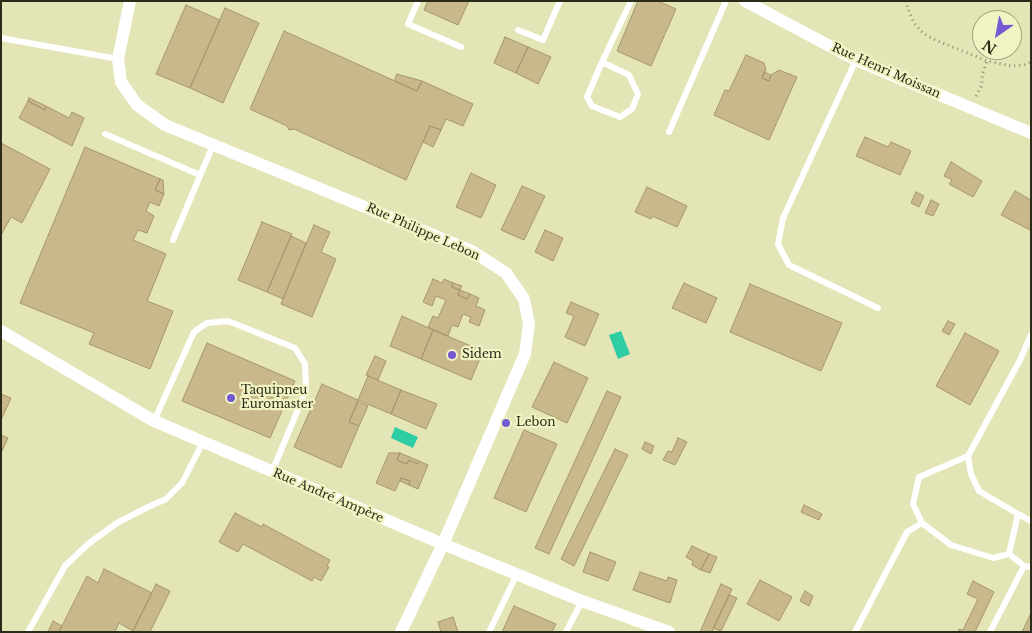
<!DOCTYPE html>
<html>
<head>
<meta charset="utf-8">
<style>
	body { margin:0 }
	#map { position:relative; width:1032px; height:633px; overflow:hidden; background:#e3e5b6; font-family:"Libre Baskerville",serif }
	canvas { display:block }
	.frame { position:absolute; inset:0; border:2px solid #2b2b19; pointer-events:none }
	.north { position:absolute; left:972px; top:10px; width:50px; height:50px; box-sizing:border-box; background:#f1f3c3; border:1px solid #a2a37f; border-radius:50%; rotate:213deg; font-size:14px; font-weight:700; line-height:20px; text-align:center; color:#2b2b19 }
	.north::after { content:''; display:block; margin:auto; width:18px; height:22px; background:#7559d3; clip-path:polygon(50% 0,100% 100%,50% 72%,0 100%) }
</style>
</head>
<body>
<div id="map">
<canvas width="1032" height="633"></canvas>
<div class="frame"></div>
<div class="north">N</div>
</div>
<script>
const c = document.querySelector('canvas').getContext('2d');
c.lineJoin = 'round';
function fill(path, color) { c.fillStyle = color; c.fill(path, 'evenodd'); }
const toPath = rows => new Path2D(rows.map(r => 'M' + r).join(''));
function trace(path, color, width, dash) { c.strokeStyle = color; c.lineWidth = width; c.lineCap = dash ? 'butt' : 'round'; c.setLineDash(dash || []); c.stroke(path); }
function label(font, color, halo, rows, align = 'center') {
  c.font = font + ' "Libre Baskerville",serif'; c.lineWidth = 4.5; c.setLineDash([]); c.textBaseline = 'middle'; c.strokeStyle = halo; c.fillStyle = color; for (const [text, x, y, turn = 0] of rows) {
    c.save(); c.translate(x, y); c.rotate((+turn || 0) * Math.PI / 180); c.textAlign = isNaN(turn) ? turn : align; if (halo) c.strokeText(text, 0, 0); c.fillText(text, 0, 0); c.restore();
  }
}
const water = toPath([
	[621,331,630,354,618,359,609,335],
	[395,427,418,437,413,448,391,438]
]);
const building = toPath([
	[428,1,469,1,458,25,424,10,428,1],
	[638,1,658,1,676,9,651,66,617,51,638,1],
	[186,5,220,20,190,88,156,74,186,5],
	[225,8,259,23,223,103,190,88,225,8],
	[284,31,417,91,422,81,473,104,463,126,446,119,441,130,430,126,406,180,294,129,289,130,287,126,250,109,284,31],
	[505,37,528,47,516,73,494,63,505,37],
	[528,47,551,57,538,84,516,73,528,47],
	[746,55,764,63,766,70,762,78,769,81,771,75,779,70,797,77,769,140,714,115,725,90,729,91,746,55],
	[764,72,771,75,769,81,762,78,764,72],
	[397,74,422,81,417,91,394,81,397,74],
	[29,98,46,106,45,110,28,101,29,98],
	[28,101,45,110,46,106,69,118,72,112,84,118,72,146,19,118,28,101],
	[430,126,441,130,433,147,423,142,430,126],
	[865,137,888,147,891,142,911,151,900,175,856,156,865,137],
	[1,143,50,169,22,223,11,217,1,235,1,143],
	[85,147,160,179,155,190,164,194,159,206,150,202,146,211,154,216,147,233,138,230,133,240,166,254,147,301,173,311,150,369,89,344,94,333,20,303,85,147],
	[951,162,982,181,973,197,949,184,952,180,944,176,951,162],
	[471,173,496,185,481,218,456,207,471,173],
	[160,179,163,180,164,194,155,190,160,179],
	[522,186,545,196,524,240,501,230,522,186],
	[647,187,687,206,677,227,652,216,651,219,635,212,647,187],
	[1015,191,1031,200,1030,230,1001,215,1015,191],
	[916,192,924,196,919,207,911,203,916,192],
	[931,200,939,204,933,216,925,213,931,200],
	[262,222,292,234,267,292,238,280,262,222],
	[314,225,330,232,321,252,336,259,312,317,281,304,314,225],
	[545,230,563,238,553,261,535,252,545,230],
	[291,236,306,243,283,299,267,292,291,236],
	[433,279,442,283,444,279,453,283,452,287,460,290,458,295,467,299,470,294,479,298,476,306,485,310,479,326,469,322,471,317,463,314,458,327,452,325,448,336,428,327,433,316,438,318,446,300,436,296,432,306,423,302,433,279],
	[453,283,462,286,460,290,452,287,453,283],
	[684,283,717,298,706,323,672,308,684,283],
	[750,284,842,323,821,371,730,332,750,284],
	[460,290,470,294,467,299,458,295,460,290],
	[571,302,599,314,585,346,565,337,574,316,566,313,571,302],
	[402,316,433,330,421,359,390,346,402,316],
	[948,321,955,324,949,335,942,331,948,321],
	[433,330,483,351,471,380,421,359,433,330],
	[965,333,999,351,970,405,936,386,965,333],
	[207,343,295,381,270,438,182,401,207,343],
	[375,356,386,361,378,380,366,375,375,356],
	[554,362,588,378,567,423,532,407,554,362],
	[368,376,401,390,391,414,358,400,368,376],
	[322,384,358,400,349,422,359,426,341,468,294,447,322,384],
	[401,390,437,404,426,429,391,414,401,390],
	[607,391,621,397,549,554,535,548,607,391],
	[1,394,11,398,1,420,1,394],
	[358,402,368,406,359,426,349,422,358,402],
	[524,430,557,444,526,512,494,498,524,430],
	[1,435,8,438,1,453,1,435],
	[678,438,687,442,675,465,663,460,668,451,672,452,678,438],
	[645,442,654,446,651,454,642,449,645,442],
	[615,449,628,455,574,566,561,559,615,449],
	[389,453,400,453,397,460,407,464,409,460,418,464,419,461,428,465,418,489,409,485,410,481,401,478,395,491,376,483,389,453],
	[400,453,419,461,418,464,409,460,407,464,397,460,400,453],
	[401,478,410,481,409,485,400,481,401,478],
	[804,505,822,514,819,520,801,512,804,505],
	[235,513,262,527,263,524,330,560,327,566,329,567,321,581,314,577,312,581,243,544,238,552,219,542,235,513],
	[692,546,709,554,701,570,692,565,693,561,686,557,692,546],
	[590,552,616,562,608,581,583,572,590,552],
	[709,554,717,557,710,573,701,570,709,554],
	[104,569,152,593,133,631,119,623,115,632,59,632,87,576,98,583,104,569],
	[640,572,667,581,668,577,677,580,670,603,633,590,640,572],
	[760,580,792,597,779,621,747,604,760,580],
	[973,581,994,592,975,632,958,632,959,629,963,630,978,599,967,594,973,581],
	[156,584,170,591,150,632,136,632,133,631,156,584],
	[721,584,732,589,712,632,700,632,721,584],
	[805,591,813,596,809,606,800,601,805,591],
	[729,595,737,598,721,631,713,628,729,595],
	[514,606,556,624,552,632,502,632,514,606],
	[1031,613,1031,632,1022,632,1031,613],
	[453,617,458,632,441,632,438,622,453,617],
	[53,621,62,626,59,632,48,632,53,621]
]);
const path = toPath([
	[905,1,914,23,923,33,933,39,987,61,1012,66,1024,65,1031,62],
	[976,96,982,85,982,75,987,61]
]);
const service = toPath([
	[418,1,408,24,461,47],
	[518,30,543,40,560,1],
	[1,38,118,59],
	[856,60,783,218,778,244,789,265,878,308],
	[602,62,629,75,638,94,632,109,620,117,592,106,587,97,602,62,631,1],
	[669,132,726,1],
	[105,134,200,175],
	[173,240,213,145],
	[154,421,194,332,207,323,228,321,295,348,305,364,306,390,272,472],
	[968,456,919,477,913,504,922,523,951,545,993,558,1009,554,1018,514,979,491,971,474,968,456,1020,360,1031,335],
	[1018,514,1031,521],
	[1009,554,1024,566,1031,567],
	[28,632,65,566,88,544,117,523,146,508,166,499,182,483,203,442],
	[489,632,517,574],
	[566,632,582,601],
	[855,632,907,532,922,523],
	[990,632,1024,566]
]);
const minor = toPath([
	[130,1,118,59,121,82,137,105,165,125,472,251,506,273,524,299,529,324,525,354,443,544,401,632],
	[745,1,856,60,1031,133],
	[1,331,154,421,443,544,582,601,669,632]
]);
const markers = [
	[452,355,5,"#7559d3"],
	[231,398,5,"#7559d3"],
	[506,423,5,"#7559d3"]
];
const streetNames = [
	["Rue Henri Moissan",886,71,24],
	["Rue Philippe Lebon",423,232,24],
	["Rue André Ampère",328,496,23]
];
const poiNames = [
	["Sidem",462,355],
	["Taquipneu",241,391],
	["Euromaster",241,405],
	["Lebon",516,423]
];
fill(water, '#2fcda3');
fill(building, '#c9b88b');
trace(building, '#a7966b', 1);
trace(path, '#8d8e6d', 3, [1, 4]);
trace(service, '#fff', 6);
trace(minor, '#fff', 12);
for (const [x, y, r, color] of markers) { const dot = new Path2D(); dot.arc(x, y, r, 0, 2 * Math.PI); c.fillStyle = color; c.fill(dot); trace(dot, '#f1f3c3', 2); }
label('12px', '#2b2b19', '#f1f3c3', streetNames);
label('12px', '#2b2b19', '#f1f3c3', poiNames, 'left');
</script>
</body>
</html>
